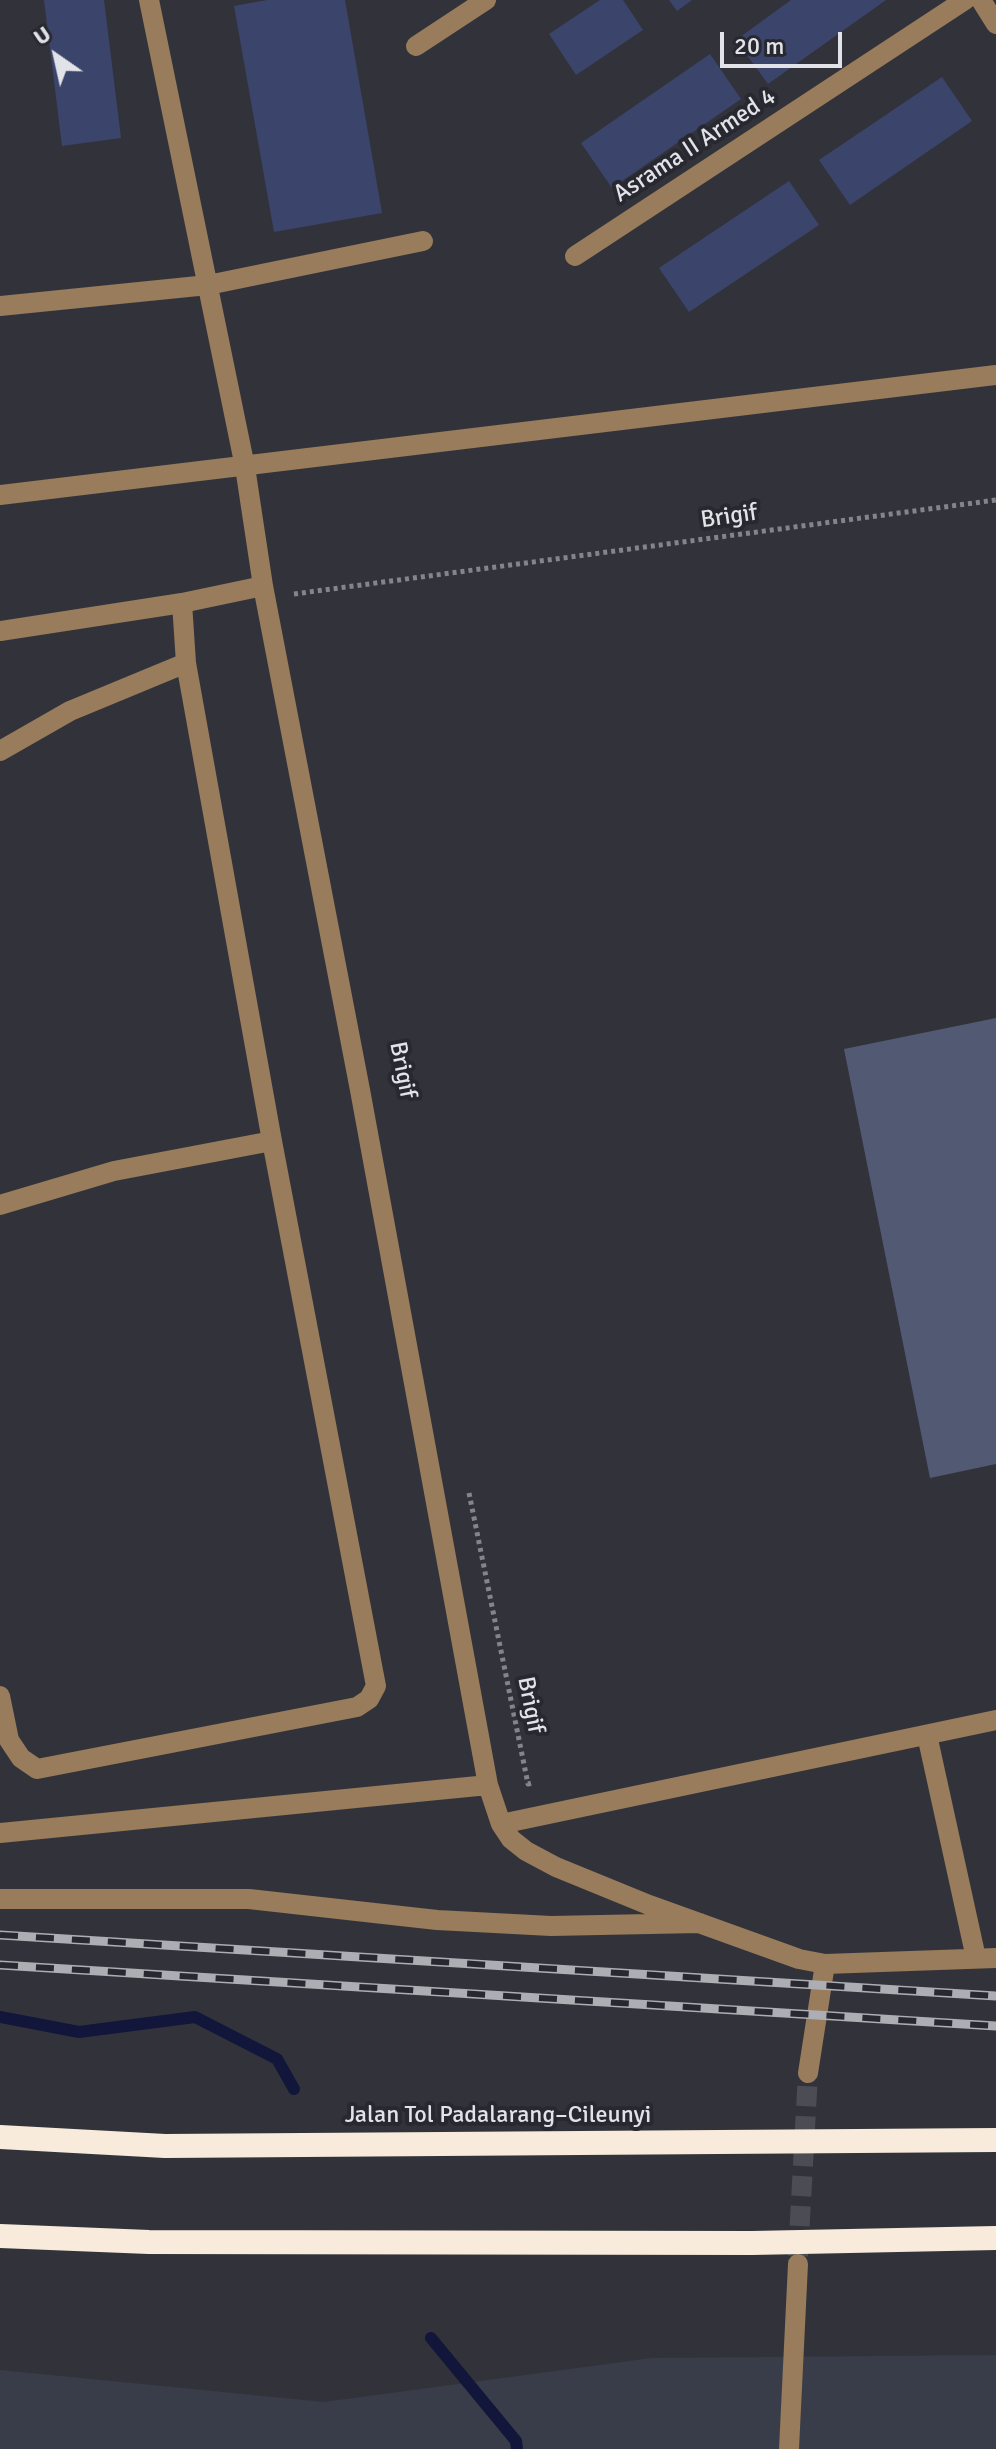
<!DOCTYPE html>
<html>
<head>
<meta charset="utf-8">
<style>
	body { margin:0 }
	#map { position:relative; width:996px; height:2449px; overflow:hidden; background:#32333a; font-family:Signika,sans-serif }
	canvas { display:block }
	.north { position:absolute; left:16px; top:16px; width:80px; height:80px; -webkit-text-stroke:6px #282930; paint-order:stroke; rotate:326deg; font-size:22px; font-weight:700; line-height:32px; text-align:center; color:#e2e3e8 }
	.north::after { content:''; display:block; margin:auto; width:28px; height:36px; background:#e2e3e8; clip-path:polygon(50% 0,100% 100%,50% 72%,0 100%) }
	.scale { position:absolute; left:720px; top:32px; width:122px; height:36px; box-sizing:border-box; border:4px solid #e2e3e8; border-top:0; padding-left:10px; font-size:24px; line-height:28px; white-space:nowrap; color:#e2e3e8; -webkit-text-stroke:6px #282930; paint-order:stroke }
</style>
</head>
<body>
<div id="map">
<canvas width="996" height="2449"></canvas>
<div class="north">U</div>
<div class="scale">20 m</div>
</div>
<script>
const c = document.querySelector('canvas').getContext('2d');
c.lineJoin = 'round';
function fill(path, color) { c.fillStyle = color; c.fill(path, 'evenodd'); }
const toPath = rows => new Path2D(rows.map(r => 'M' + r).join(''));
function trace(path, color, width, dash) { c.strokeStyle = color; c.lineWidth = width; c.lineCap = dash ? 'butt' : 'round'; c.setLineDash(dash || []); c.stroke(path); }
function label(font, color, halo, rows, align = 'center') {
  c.font = font + ' Signika,sans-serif'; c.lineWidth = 8; c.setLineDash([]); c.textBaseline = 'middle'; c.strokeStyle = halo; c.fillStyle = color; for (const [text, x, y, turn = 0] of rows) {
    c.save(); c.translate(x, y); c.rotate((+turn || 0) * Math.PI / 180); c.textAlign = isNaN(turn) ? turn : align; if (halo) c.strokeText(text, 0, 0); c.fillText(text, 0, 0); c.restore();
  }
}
const built = toPath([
	[996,2355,996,2449,0,2449,0,2370,324,2402,652,2358]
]);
const green = toPath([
	[996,1018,996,1464,930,1478,844,1049]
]);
const stream = toPath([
	[0,2017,79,2032,195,2017,277,2059,294,2089],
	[431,2338,516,2441,517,2449]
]);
const building = toPath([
	[44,0,104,0,121,138,62,146],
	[267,0,345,0,382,213,274,232,234,6],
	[600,0,623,0,643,30,576,75,549,34],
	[669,0,692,0,677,11],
	[791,0,886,0,768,84,736,40],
	[710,54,741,99,612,188,581,143],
	[942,77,972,121,850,205,819,160],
	[789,181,819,225,689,312,659,268]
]);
const minorTunnel = toPath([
	[798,2256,808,2073]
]);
const path = toPath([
	[294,594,996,500],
	[469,1493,528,1784,532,1783]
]);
const minor = toPath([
	[149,0,245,467,263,586,360,1090,488,1785,501,1824,996,1720],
	[981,0,996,24],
	[416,46,486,0],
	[575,256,965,0],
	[0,306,208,285,423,241],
	[0,495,996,375],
	[0,631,182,603,263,586],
	[0,751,70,711,186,663],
	[0,1205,114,1171,272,1141],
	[0,1696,9,1740,21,1758,37,1769,357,1707,369,1699,376,1686,272,1141,186,663,182,603],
	[927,1735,976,1958],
	[501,1824,511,1839,526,1851,556,1867,649,1905,799,1959,825,1964,996,1958],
	[0,1833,488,1785],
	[0,1899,249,1899,437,1920,551,1926,700,1923],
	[808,2073,825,1964],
	[789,2449,798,2264]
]);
const highway = toPath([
	[0,2137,165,2146,996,2140],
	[0,2236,149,2242,752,2243,996,2238]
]);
const rail = toPath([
	[0,1935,996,1996],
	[0,1965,996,2026]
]);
const streetNames = [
	["Asrama II Armed 4",695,146,-33],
	["Brigif",729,517,-8],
	["Brigif",402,1070,79],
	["Brigif",530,1705,79],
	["Jalan Tol Padalarang–Cileunyi",498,2116]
];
fill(built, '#393c49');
fill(green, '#525973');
trace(stream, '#12163a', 12);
fill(building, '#3b446b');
trace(minorTunnel, '#4c4d54', 20, [20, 10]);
trace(path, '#84858b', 5, [4, 4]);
trace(minor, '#987c5b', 20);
trace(highway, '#f9ebdb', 24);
trace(rail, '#adaeb3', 9);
trace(rail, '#282930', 6, [18]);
label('24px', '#e2e3e8', '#282930', streetNames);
</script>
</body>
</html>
